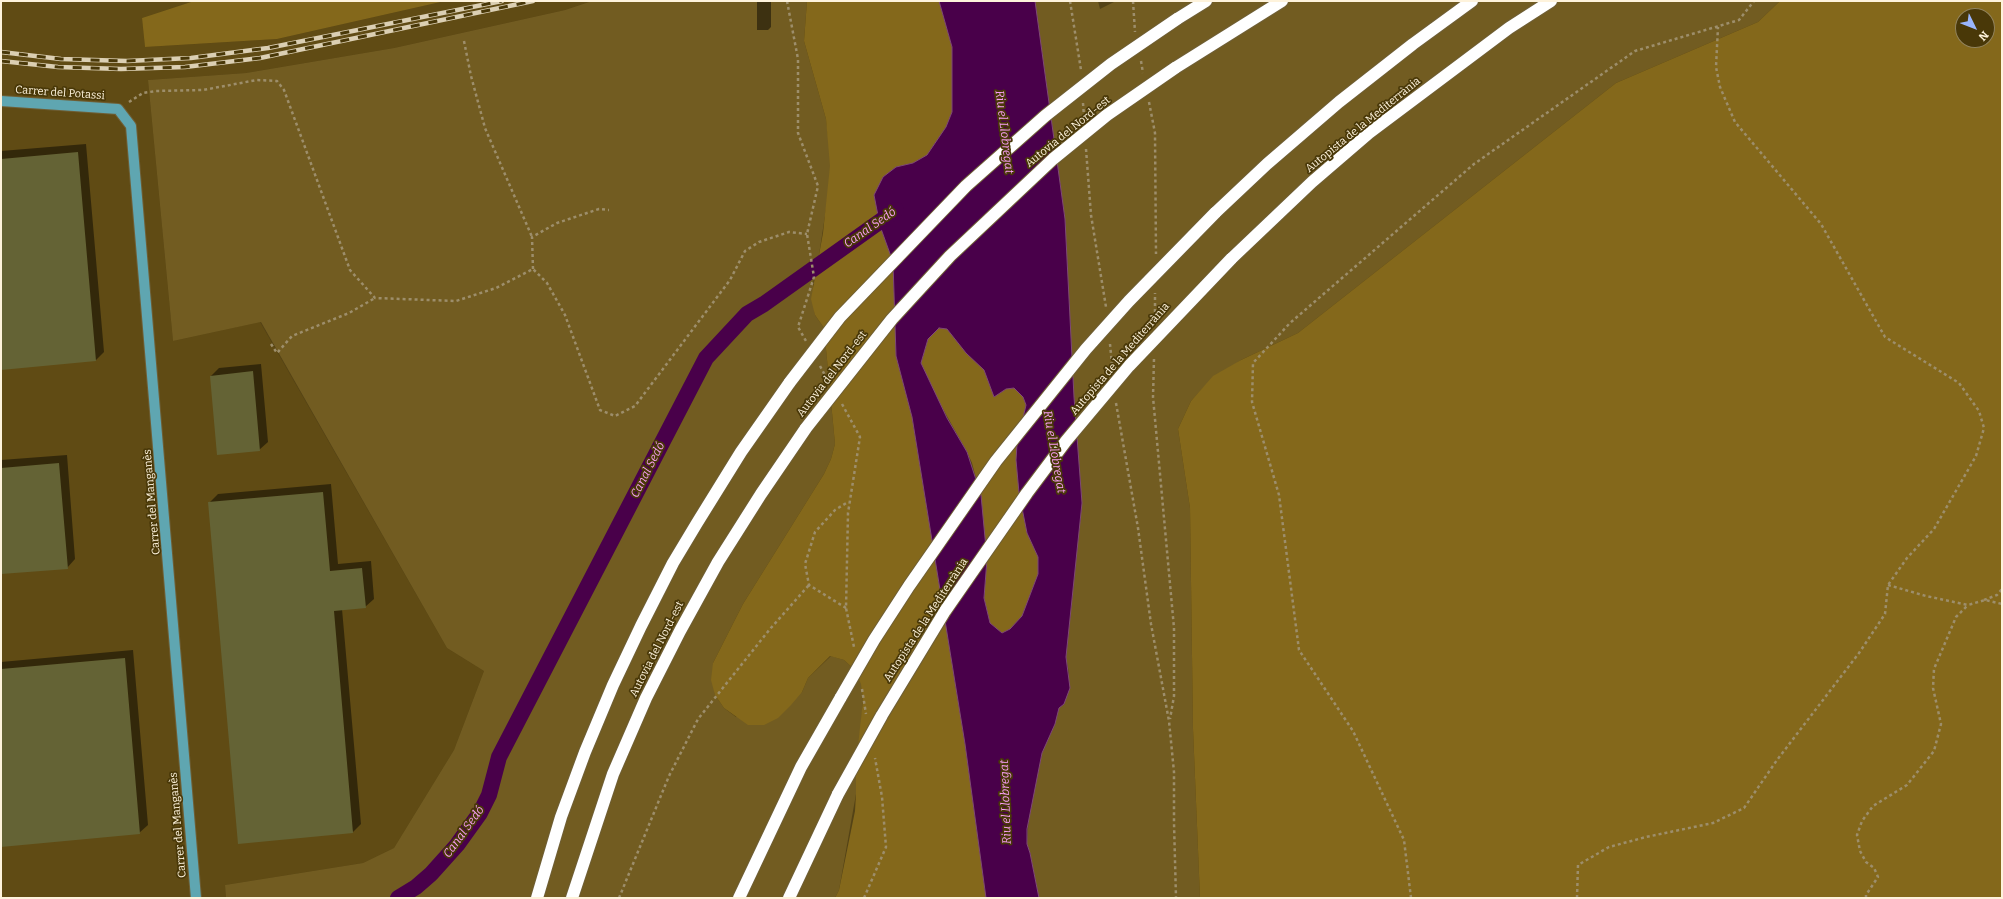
<!DOCTYPE html>
<html>
<head>
<meta charset="utf-8">
<style>
	body { margin:0 }
	#map { position:relative; width:2003px; height:899px; overflow:hidden; background:#544316; font-family:Bitter,serif }
	canvas { display:block }
	.frame { position:absolute; inset:0; border:2px solid #fef3dc; pointer-events:none }
	.north { position:absolute; left:1955px; top:8px; width:40px; height:40px; box-sizing:border-box; background:#493808; border:1px solid #91835d; border-radius:50%; rotate:133deg; font-size:11px; font-weight:700; line-height:16px; text-align:center; color:#fef3dc }
	.north::after { content:''; display:block; margin:auto; width:14px; height:18px; background:#99b5fd; clip-path:polygon(50% 0,100% 100%,50% 72%,0 100%) }
</style>
</head>
<body>
<div id="map">
<canvas width="2003" height="899"></canvas>
<div class="frame"></div>
<div class="north">N</div>
</div>
<script>
const c = document.querySelector('canvas').getContext('2d');
c.lineJoin = 'round';
function fill(path, color) { c.fillStyle = color; c.fill(path, 'evenodd'); }
const toPath = rows => new Path2D(rows.map(r => 'M' + r).join(''));
function trace(path, color, width, dash) { c.strokeStyle = color; c.lineWidth = width; c.lineCap = dash ? 'butt' : 'round'; c.setLineDash(dash || []); c.stroke(path); }
function label(font, color, halo, rows, align = 'center') {
  c.font = font + ' Bitter,serif'; c.lineWidth = 3.5; c.setLineDash([]); c.textBaseline = 'middle'; c.strokeStyle = halo; c.fillStyle = color; for (const [text, x, y, turn = 0] of rows) {
    c.save(); c.translate(x, y); c.rotate((+turn || 0) * Math.PI / 180); c.textAlign = isNaN(turn) ? turn : align; if (halo) c.strokeText(text, 0, 0); c.fillText(text, 0, 0); c.restore();
  }
}
const built = toPath([
	[1,1,194,1,142,18,145,47,277,39,445,1,592,1,565,10,394,48,246,73,148,80,173,341,260,322,447,648,484,671,454,750,394,848,363,863,225,885,226,898,1,898]
]);
const green = toPath([
	[592,1,807,1,804,41,826,119,830,150,830,183,817,268,813,283,815,315,824,328,835,444,831,459,824,474,743,604,713,663,715,695,724,708,736,717,802,692,808,678,831,656,844,660,855,670,862,684,863,700,856,794,839,890,835,898,226,898,225,885,363,863,394,848,454,750,484,671,447,648,261,322,173,341,148,80,246,73,394,48,565,10],
	[1035,1,1098,1,1100,9,1116,1,1780,1,1758,22,1616,83,1298,333,1241,360,1202,389,1191,401,1178,429,1190,508,1193,729,1200,898,1039,898,1030,853,1027,844,1029,814,1042,753,1055,724,1059,708,1064,704,1069,673,1066,657,1082,503,1074,397,1065,219]
]);
const forest = toPath([
	[194,1,445,1,277,39,145,47,142,18],
	[807,1,939,1,952,47,953,96,952,112,946,127,927,155,913,163,896,167,883,177,878,211,880,226,893,262,896,356,912,417,965,744,986,898,835,898,839,890,855,811,856,794,856,764,863,700,861,684,855,670,844,660,830,656,808,678,802,692,791,705,778,718,764,725,748,725,724,708,715,695,711,680,713,663,743,604,824,474,831,459,835,444,824,328,815,315,811,299,823,233,830,166,826,119,804,41],
	[1780,1,2002,1,2002,898,1200,898,1193,729,1190,508,1178,429,1191,401,1213,376,1241,360,1298,333,1616,83,1758,22],
	[1963,16,1987,16,1987,40,1963,40],
	[939,328,947,329,966,352,984,370,994,397,1006,389,1014,388,1023,397,1026,405,1023,422,1027,533,1038,557,1038,574,1022,616,1010,629,1002,633,990,623,984,598,987,559,978,486,972,463,967,452,938,400,921,363,928,339]
]);
const water = toPath([
	[939,1,1035,1,1065,219,1074,397,1082,503,1066,657,1070,688,1064,704,1059,708,1055,724,1042,753,1027,829,1027,844,1030,853,1039,898,986,898,965,744,912,417,896,356,893,262,880,226,874,195,883,177,896,167,913,163,927,155,946,127,952,112,952,47,939,1],
	[939,328,947,329,966,353,984,370,994,397,1006,389,1014,388,1023,397,1026,405,1017,444,1016,460,1019,493,1027,533,1038,557,1038,574,1022,616,1010,629,1002,633,990,623,984,598,987,559,981,495,967,452,947,418,921,363,928,339,939,328]
]);
const shadow = toPath([
	[757,1,771,1,771,27,768,30,757,30],
	[86,144,104,352,96,360,1,369,1,151],
	[261,364,268,442,259,450,211,376,219,368],
	[67,455,75,559,67,568,1,573,1,460],
	[331,484,338,564,371,561,374,599,365,607,342,609,361,824,353,832,209,503,218,494],
	[133,650,148,825,139,833,1,846,1,662]
]);
const canal = toPath([
	[398,898,416,887,431,874,457,845,480,813,489,795,499,757,706,358,747,314,764,304,896,210]
]);
const building = toPath([
	[78,152,96,361,1,370,1,159],
	[253,371,260,451,217,455,210,376],
	[59,463,68,569,1,574,1,468],
	[323,492,330,571,362,568,366,608,334,611,353,833,238,844,208,502],
	[125,658,140,834,1,847,1,669]
]);
const path = toPath([
	[787,1,798,59,798,133,818,186,807,234,814,277,798,327,806,341],
	[1070,1,1081,70],
	[1133,1,1135,32],
	[464,41,471,76,485,128,532,237],
	[1141,61,1143,73],
	[129,102,143,93,156,91,203,90,257,80,277,81,284,90,350,270,375,298,456,301,496,288,533,269,547,283,565,315,600,410,615,416,635,406,730,280,745,251,759,242,789,232,807,234],
	[1149,102,1155,133,1156,254],
	[1083,103,1084,116],
	[1086,149,1091,215,1106,307],
	[533,269,532,237,557,223,599,209,609,210],
	[1155,318,1155,293],
	[271,344,277,353,292,336,349,313,375,298],
	[1110,344,1112,365],
	[1154,359,1153,397,1174,628,1174,696,1170,719],
	[820,366,827,379],
	[1116,403,1138,528,1151,624,1169,721,1174,772,1174,823,1176,898],
	[842,404,860,437,848,513,846,608,854,647],
	[1888,585,1926,596,1968,605,1985,600,2002,604],
	[1984,600,1997,595,2002,589],
	[846,608,809,585,805,564,815,532,835,510,848,502],
	[862,689,866,714],
	[619,898,669,776,698,719,770,629,809,585],
	[864,898,886,847,882,797,875,758],
	[1411,898,1404,840,1353,731,1299,650,1279,495,1252,402,1253,363,1290,323,1474,164,1635,51,1739,20,1754,1],
	[1577,898,1578,865,1609,847,1646,837,1713,823,1744,808,1777,760,1859,653,1885,614,1888,585,1907,558,1934,529,1976,456,1984,428,1979,411,1959,383,1885,337,1821,224,1735,122,1720,87,1716,67,1718,27],
	[1866,898,1866,895,1878,877,1874,868,1866,862,1860,851,1857,835,1862,821,1873,806,1907,785,1934,751,1941,724,1933,688,1934,669,1956,617,1968,605]
]);
const minor = toPath([
	[1,101,118,109,131,126,196,898]
]);
const highway = toPath([
	[1177,19,1206,1],
	[1175,68,1282,1],
	[1215,213,1267,164,1339,102,1413,44,1472,1],
	[1231,259,1312,182,1369,133,1509,28,1551,1],
	[537,898,561,817,585,752,613,685,641,626,673,563,697,523,741,452,790,382],
	[572,898,613,774,646,698,680,631,718,562,761,494,806,428],
	[739,898,801,767,841,697],
	[789,898,838,794]
]);
const rail = toPath([
	[1,52,61,59,127,61,191,58,268,48,502,1],
	[1,61,58,67,121,69,185,67,260,58,533,1]
]);
const highwayBridge = toPath([
	[790,382,840,317,966,186,1045,116,1111,64,1177,19],
	[806,428,892,319,950,256,1053,159,1107,115,1175,68],
	[841,697,874,640,909,586,996,461,1086,349,1129,301,1215,213],
	[838,794,882,715,945,611,1027,493,1066,441,1129,366,1231,259]
]);
const streetNames = [
	["Carrer del Potassi",60,93,4],
	["Autopista de la Mediterrània",1363,125,-39],
	["Autovia del Nord-est",1068,132,-39],
	["Autopista de la Mediterrània",1120,359,-49],
	["Autovia del Nord-est",832,374,-52],
	["Carrer del Manganès",152,502,-95],
	["Autopista de la Mediterrània",926,620,-57],
	["Autovia del Nord-est",657,649,-63],
	["Carrer del Manganès",178,825,-95]
];
const waterNames = [
	["Riu el Llobregat",1004,132,83],
	["Canal Sedó",870,228,-35],
	["Riu el Llobregat",1054,452,80],
	["Canal Sedó",648,470,-63],
	["Riu el Llobregat",1006,802,-92],
	["Canal Sedó",464,832,-54]
];
fill(built, '#604b14');
fill(green, '#725c21');
fill(forest, '#84681b');
fill(water, '#49004a');
trace(water, '#7f4976', 1);
fill(shadow, '#0007');
trace(canal, '#49004a', 16);
fill(building, '#646335');
trace(minor, '#6f5f36', 12);
trace(highway, '#6f5f36', 14);
trace(path, '#9d8e6b', 2.5, [3, 3]);
trace(minor, '#5fa6b1', 10);
trace(highway, '#fff', 12);
trace(rail, '#dbcfb3', 4.5);
trace(rail, '#493808', 3, [9]);
trace(highwayBridge, '#6f5f36', 14, []);
trace(highwayBridge, '#fff', 12);
label('11px', '#fef3dc', '#493808', streetNames);
label('italic 12px', '#fa9ff8', '#493808', waterNames);
</script>
</body>
</html>
